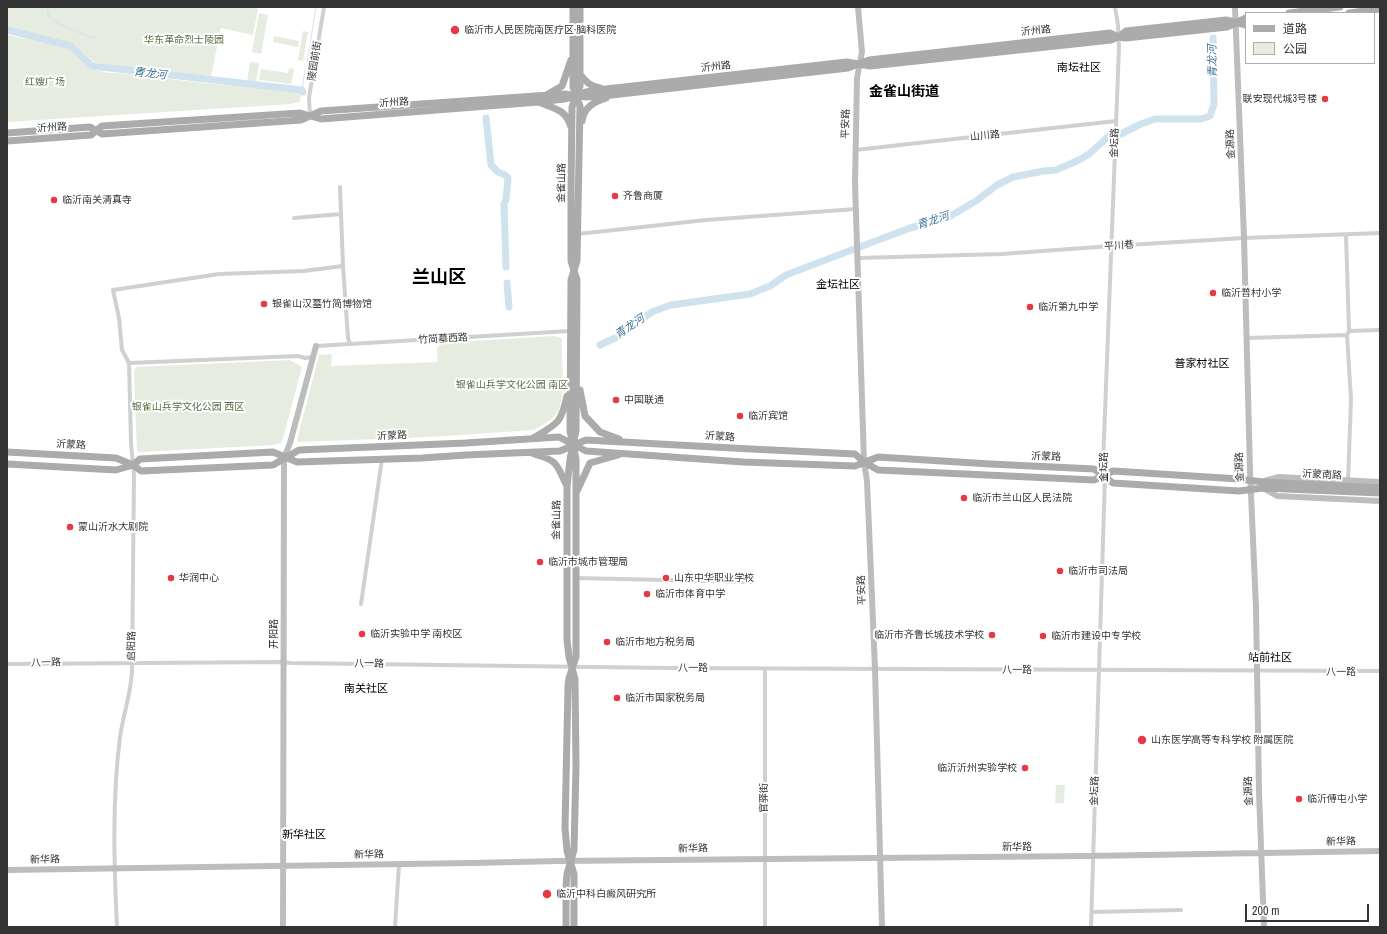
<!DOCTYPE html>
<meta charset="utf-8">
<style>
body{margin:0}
#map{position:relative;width:1387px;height:934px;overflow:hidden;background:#fff;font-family:"Archivo Narrow","Noto Sans SC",sans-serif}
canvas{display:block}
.frame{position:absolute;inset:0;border:8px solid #333;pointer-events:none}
.legend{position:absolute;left:1245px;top:12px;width:130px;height:52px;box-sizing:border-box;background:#fff;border:1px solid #adadad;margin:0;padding:5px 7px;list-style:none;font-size:12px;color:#333}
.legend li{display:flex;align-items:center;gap:8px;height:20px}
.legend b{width:20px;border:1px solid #adadad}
.scale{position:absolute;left:1245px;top:904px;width:124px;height:18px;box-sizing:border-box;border:2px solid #333;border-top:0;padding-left:5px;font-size:12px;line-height:14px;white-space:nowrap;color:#333;-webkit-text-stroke:3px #fff;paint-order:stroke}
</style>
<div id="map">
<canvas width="1387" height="934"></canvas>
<div class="frame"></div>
<ul class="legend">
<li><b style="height:5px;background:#ababab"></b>道路</li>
<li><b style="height:11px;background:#e6ecdf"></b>公园</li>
</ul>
<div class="scale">200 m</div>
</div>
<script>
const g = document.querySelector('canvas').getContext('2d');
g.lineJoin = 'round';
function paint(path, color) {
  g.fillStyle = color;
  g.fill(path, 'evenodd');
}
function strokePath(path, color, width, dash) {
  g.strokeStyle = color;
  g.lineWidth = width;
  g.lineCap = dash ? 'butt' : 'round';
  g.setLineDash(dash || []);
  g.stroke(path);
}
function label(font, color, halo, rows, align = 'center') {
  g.font = font + ' "Archivo Narrow","Noto Sans SC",sans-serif';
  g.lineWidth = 4;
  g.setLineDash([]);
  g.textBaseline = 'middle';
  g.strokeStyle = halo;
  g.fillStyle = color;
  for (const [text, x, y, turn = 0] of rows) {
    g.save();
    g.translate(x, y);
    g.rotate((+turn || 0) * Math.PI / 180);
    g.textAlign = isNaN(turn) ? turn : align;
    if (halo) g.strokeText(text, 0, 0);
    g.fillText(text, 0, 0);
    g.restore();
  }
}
paint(new Path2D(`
 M7,7H255L258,9L253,35L221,28L211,76L110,65L94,62L73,43L7,27Z
 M259,13L268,15L261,54L252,52Z
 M303,31L308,32L303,61L298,60Z
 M7,35L70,48L90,69L109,73H116L204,83L301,92L300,102L291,104L7,122Z
 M274,36L299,41L298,47L273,42Z
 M250,62L259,63L256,83L247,82Z
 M289,68L294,69L291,84L259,80L261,69L288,73Z
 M553,336L562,338C561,355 566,401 557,413C551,421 542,425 534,430L430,437L298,442V436L319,355L332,354L331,366L438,362L437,349L441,343Z
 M290,360L302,367L283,438L281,443L273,445L140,452L137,451L134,372L136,367Z
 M1056,785H1065L1064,803H1055Z`), '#e6ecdf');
strokePath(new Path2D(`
 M47,7L48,15L57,23L92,38L96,37
 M307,63L316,7
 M302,90L305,70`), '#cfe2ee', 1);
strokePath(new Path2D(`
 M7,30L71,46L92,66L302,90L303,92
 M486,118L491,165L498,172L505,175L508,178L506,200L504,204L506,267
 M507,283L509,307
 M600,345L617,337L634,324L654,311L671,305L750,294L770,286L786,275L849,251L910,228L947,218L976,201L997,185L1013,177L1044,171L1056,170L1079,160L1089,154L1110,135L1121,134L1141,124L1155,119H1201L1210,116L1214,104L1213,38`), '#cfe2ee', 7);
strokePath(new Path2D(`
 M310,115L309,98L324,7
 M855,150L1116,121
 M340,187L343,266L348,338L350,344
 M294,218L341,214
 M578,234L706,220L856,209
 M1346,235L1349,331L1347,335L1351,399L1348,481
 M858,258L1002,254L1111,246L1244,238L1380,233
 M1349,331L1380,330
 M1247,338L1347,335
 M316,346L570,331
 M129,363L298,356L305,358L312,357
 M576,578L751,582
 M361,604L382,459
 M7,664L283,662L291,663L668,668L1380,671
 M765,669V927
 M1092,912L1181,910
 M117,927C114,864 112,800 120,737C123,715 131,694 132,671L134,475L131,443L129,363L122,350L119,318L113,290L219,274L304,271L343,266
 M395,927L399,864
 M1091,927L1105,476L1103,464L1119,47L1118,25L1115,7`), '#d0d0d0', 4);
strokePath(new Path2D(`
 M858,7L862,52L857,78L855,183L864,462L867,481L875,669L882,927
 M1235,7L1244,238L1250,471L1256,608L1259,792L1264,927
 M1264,481L1279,477L1380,482
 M1263,488L1277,496L1380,501
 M7,870L472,863L558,861L1087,856L1380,851
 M283,927L284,458L290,443L316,346`), '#bdbdbd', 6);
strokePath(new Path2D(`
 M573,7V87L580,106L577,261L571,280L570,431L576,459V657L569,678L568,686L565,828L567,851L574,874V927
 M1289,13L1340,7
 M1349,13L1380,9
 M580,74C586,82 590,86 600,88
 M548,94L562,86L571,60
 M541,103C556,109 566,110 571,127
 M582,121C584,107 594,102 606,98
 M7,133L90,127L102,134L301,120L321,111L564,94L586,97L612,95L848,68L869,60L1110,33L1118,37L1126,38L1227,27L1246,18
 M7,141L91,135L102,126L300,113L321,119L539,102L564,99L576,96L586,92L606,89L847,62L870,66L1111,40L1118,37L1126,31L1226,20L1246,25
 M580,390L585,416L600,432L619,439
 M533,438C557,424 561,424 567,396
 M7,452L116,458L133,465L141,471L273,465L299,450L466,443L559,437L586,451L743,462L855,466L878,457L990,464L1094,469L1113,483L1239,491L1263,488L1380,493
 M534,454C559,461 556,464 567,486
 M7,464L116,470L133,465L140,459L273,452L297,462L422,458L466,455L560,451L586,440L751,449L855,454L864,462L878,470L1094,480L1113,471L1239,479L1263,482L1380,488
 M577,491L590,463L618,455
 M566,927V886L567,874L574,850L576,766L575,679L569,657L567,640V487L570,459L576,431L577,280L571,261V189L572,107L580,86V7`), '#ababab', 7);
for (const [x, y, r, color] of [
 [455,30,5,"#e63946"],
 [1325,99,4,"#e63946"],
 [615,196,4,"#e63946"],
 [54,200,4,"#e63946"],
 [1213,293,4,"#e63946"],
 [264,304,4,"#e63946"],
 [1030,307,4,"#e63946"],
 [616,400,4,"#e63946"],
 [740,416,4,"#e63946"],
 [964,498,4,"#e63946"],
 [70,527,4,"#e63946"],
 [540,562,4,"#e63946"],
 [1060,571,4,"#e63946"],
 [171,578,4,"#e63946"],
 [666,578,4,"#e63946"],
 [647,594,4,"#e63946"],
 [362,634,4,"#e63946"],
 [992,635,4,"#e63946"],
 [1043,636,4,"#e63946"],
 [607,642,4,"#e63946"],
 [617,698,4,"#e63946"],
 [1142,740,5,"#e63946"],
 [1025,768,4,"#e63946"],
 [1299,799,4,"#e63946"],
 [547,894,5,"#e63946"]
]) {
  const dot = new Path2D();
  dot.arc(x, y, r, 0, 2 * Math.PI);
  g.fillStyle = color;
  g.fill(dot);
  strokePath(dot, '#fff', 1.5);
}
label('10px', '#333', '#fff', [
 ["临沂市人民医院南医疗区·脑科医院",464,30],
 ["联安现代城3号楼",1317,99,"right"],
 ["齐鲁商厦",623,196],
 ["临沂南关清真寺",62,200],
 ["临沂普村小学",1221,293],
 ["银雀山汉墓竹简博物馆",272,304],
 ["临沂第九中学",1038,307],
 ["中国联通",624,400],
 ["临沂宾馆",748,416],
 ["临沂市兰山区人民法院",972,498],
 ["蒙山沂水大剧院",78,527],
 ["临沂市城市管理局",548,562],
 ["临沂市司法局",1068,571],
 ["华润中心",179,578],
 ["山东中华职业学校",674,578],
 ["临沂市体育中学",655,594],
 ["临沂实验中学 南校区",370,634],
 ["临沂市齐鲁长城技术学校",984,635,"right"],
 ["临沂市建设中专学校",1051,636],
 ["临沂市地方税务局",615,642],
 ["临沂市国家税务局",625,698],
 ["山东医学高等专科学校 附属医院",1151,740],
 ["临沂沂州实验学校",1017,768,"right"],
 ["临沂傅屯小学",1307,799],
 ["临沂中科白癜风研究所",556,894]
], 'left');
label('10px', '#333', '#fff', [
 ["沂州路",1036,31,-6],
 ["陵园前街",315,61,-81],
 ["沂州路",716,67,-6],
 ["沂州路",394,103,-4],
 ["平安路",846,124,-88],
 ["沂州路",52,128,-4],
 ["山川路",985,136,-6],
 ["金坛路",1115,143,-88],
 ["金源路",1231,144,-92],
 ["金雀山路",562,183,-89],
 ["平川巷",1119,246,-4],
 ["竹简墓西路",443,339,-3],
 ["沂蒙路",392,436,-3],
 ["沂蒙路",720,437,4],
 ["沂蒙路",71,445,3],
 ["沂蒙路",1046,457,2],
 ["金坛路",1104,467,-90],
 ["金源路",1240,467,-92],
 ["沂蒙南路",1322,475,3],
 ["金雀山路",557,520,-89],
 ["平安路",862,590,-92],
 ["开阳路",274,634,-90],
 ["启阳路",132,646,-89],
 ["八一路",46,663,-1],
 ["八一路",369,664,1],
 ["八一路",693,668],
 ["八一路",1017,670],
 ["八一路",1341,672],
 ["金坛路",1095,791,-88],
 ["金源路",1249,791,-92],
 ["官驿街",764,798,-90],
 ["新华路",1341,842,-1],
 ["新华路",1017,847],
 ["新华路",693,849,-1],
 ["新华路",369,855,-1],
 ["新华路",45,860,-1]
]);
label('10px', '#56703f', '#fff', [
 ["华东革命烈士陵园",184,40],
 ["红嫂广场",45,82],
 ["银雀山兵学文化公园 南区",512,385],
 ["银雀山兵学文化公园 西区",188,407]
]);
label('italic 11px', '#3f7597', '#fff', [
 ["青龙河",1213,61,-91],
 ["青龙河",150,74,7],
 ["青龙河",933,221,-18],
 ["青龙河",630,327,-34]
]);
label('11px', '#000', '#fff', [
 ["南坛社区",1079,68],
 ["金坛社区",838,285],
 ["普家村社区",1202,364],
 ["站前社区",1270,658],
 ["南关社区",366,689],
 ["新华社区",304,835]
]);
label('bold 14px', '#000', '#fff', [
 ["金雀山街道",904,92]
]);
label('bold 18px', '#000', '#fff', [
 ["兰山区",439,278]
]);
</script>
